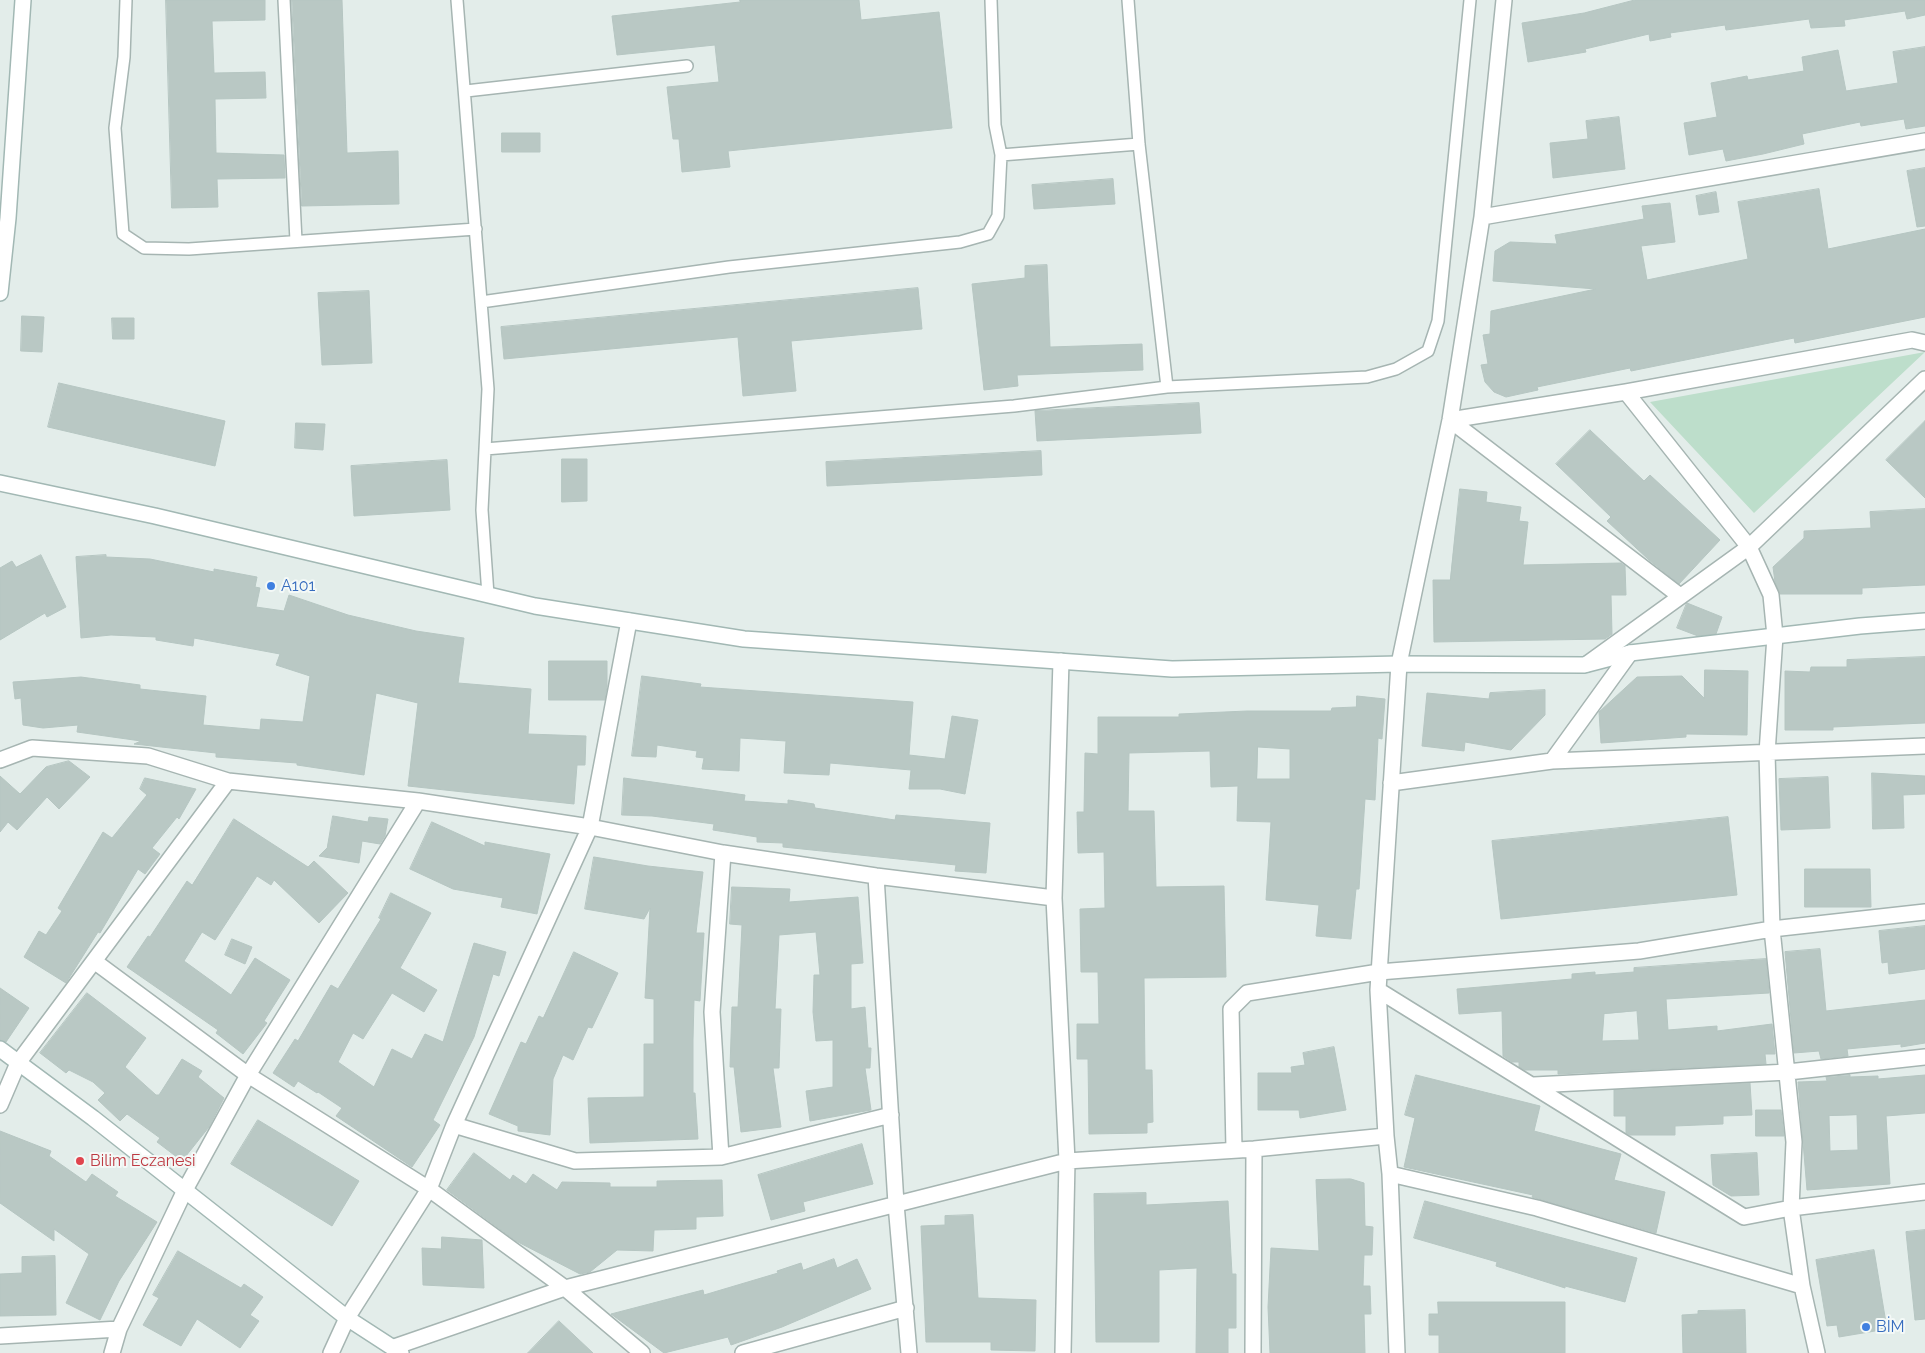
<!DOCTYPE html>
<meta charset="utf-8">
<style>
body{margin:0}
canvas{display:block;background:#e3edea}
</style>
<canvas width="1925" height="1353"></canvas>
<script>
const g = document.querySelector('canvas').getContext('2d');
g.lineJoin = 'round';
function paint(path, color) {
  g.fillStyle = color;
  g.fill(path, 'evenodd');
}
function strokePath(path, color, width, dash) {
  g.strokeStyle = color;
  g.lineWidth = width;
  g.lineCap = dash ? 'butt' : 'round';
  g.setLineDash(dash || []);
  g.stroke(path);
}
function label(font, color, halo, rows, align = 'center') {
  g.font = font + ' Raleway,sans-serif';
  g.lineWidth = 4;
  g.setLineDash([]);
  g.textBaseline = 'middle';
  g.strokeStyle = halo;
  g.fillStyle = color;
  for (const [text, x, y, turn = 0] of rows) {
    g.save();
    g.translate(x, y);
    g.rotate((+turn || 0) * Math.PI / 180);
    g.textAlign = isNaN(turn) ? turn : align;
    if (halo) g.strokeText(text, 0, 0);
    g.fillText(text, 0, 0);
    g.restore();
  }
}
paint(new Path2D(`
 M1925,352L1754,513L1650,402Z`), '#bddecb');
const building = new Path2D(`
 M166,0H265V20L212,21L214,73L265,72L266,98L215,99L216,153L284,155L285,178L217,179L218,207L172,208Z
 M292,0H342L347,153L398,151L399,204L302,206Z
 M740,0H859L861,20L939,12L952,128L728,151L730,167L682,172L679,139H673L667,87L719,82L715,45L617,55L612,16L740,2Z
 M1635,0H1925V15L1907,19L1905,11L1844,20L1845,26L1811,28L1809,19L1726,30L1725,25L1670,33L1671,37L1650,41L1649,34L1585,49L1586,52L1528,62L1522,23L1584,13Z
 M1925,47V126L1906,129L1904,119L1861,126L1860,122L1802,134L1804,144L1763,154L1726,161L1723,149L1689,155L1684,123L1717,117L1711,83L1747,76L1748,80L1804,71L1802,57L1838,50L1846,91L1898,83L1893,52Z
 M1619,117L1625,169L1553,178L1550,143L1588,139L1586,121Z
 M502,133H540V152H502Z
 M1925,168V226L1917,227L1907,171Z
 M1113,179L1115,204L1034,209L1032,185Z
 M1819,189L1828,249L1925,229V317L1795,343L1794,338L1631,371L1630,368L1537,387L1538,390L1506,397L1494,392L1485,382L1481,365L1488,364L1483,335L1490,334L1491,311L1596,289L1493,281L1495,251L1510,242L1557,244L1555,235L1644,219L1642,206L1670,203L1675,242L1641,246L1647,280L1748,259L1738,202Z
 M1716,192L1719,212L1699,215L1696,196Z
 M1047,265L1050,347L1142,344L1143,370L1017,375L1018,386L984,390L972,284L1025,278V266Z
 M918,288L922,329L791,341L796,391L743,396L738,337L504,359L501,327Z
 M369,291L372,363L322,365L318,293Z
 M22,316L44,317L42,352L21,351Z
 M112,318H134V339H113Z
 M59,383L225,421L215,466L48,427Z
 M1199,403L1201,433L1037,441L1035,411Z
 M1925,421V498L1886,460Z
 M296,423L325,424L323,450L295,448Z
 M1590,430L1644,481L1650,475L1720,540L1679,584L1649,560L1607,521L1611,517L1556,464Z
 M1041,451L1042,475L827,486L826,462Z
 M562,459H587V501L562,502Z
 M447,460L450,510L354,516L351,466Z
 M1460,489L1487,492L1486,502L1521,507L1519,521L1528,522L1523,565L1621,563L1625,566L1626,595H1611L1612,634L1605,639L1434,642L1433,580H1450Z
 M1925,509V585L1862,588V594H1780L1775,582L1773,567L1804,538V531L1871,528L1870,512Z
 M41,555L66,607L47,617L45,613L0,640V568L12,561L16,567Z
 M106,555V557L150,559L214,572V569L257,577L255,587L260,588L256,607L284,611L289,595L348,615L416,631L464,638L458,683L531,689L528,734L586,736L585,765H577L574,804L408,786L418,703L376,693L364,775L297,765V763L216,757V753L134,744L141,741L77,732L78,725L43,728L23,725L21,698L15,699L13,682L81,677L140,685V689L206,696L203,725L260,730L261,719L303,722L310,676L276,665L280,654L194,638L193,646L156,640V637L111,635L81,638L76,557Z
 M1687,603L1722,617L1716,634L1698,636L1677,628Z
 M1925,657V723L1833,727V730H1785V671L1810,672L1811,667H1847V660Z
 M549,661H607V686L605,700H549Z
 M1705,670L1748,671L1747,735L1686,734V737L1601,743L1599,712L1637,677L1682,676L1704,698Z
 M642,676L701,684L700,687L913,702L909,755L945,759L952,716L978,720L965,794L940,789H909L911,770L830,763L829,775L784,773L786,741L740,738L739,771L702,769L704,758L696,757L697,751L657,745L656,757L632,756Z
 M1545,690V715L1511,750L1465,742L1464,751L1422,746L1427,693L1489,699L1490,693Z
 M1357,696L1385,699L1382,739L1378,738L1375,800L1365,799L1359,889H1356L1351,939L1316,936L1319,905L1266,900L1271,822L1237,821L1238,786L1211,787L1210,751L1129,753L1128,811H1154L1156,887L1224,886L1226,977L1144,978L1145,1070H1152L1153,1122L1147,1123V1133L1089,1134L1088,1059H1077V1024H1099L1098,972H1081L1080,909L1105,908L1104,852L1078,853L1077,812H1084L1085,753L1098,754V717H1179V714L1247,711H1331L1332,708L1356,707ZM1258,747L1290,749V779H1257Z
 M69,761L90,777L59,809L47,797L17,830L8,822L0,832V776L20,794L46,767Z
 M1872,773L1925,776V794L1903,795L1904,828L1873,829Z
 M1828,777L1830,828L1781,830L1779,779Z
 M145,778L196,789L179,819L177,817L152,848L160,854L145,874L138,869L100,933L98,932L66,983L24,957L39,931L46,935L62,911L58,908L103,832L112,838L147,795L140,789Z
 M624,778L745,795L744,801L788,804V800L814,804L815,808L895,820L896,815L990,823L986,873L955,871L956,865L783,847V843L757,842V837L713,830L714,824L652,816L622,815Z
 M333,816L368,822L369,817L388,819L385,836L380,844L362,841L359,863L319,856L327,848Z
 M1728,817L1737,895L1501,919L1492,841Z
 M234,819L308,867L314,861L348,893L319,923L274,880L271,885L257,876L215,940L202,932L184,961L231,995L255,958L290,980L264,1021L267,1023L243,1054L216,1033L218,1030L127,967L148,936L150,937L187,881L192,885Z
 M432,822L485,846V842L550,854L537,914L501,907L503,898L453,889L410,869Z
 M594,857L648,866L703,872L696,933H704L700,1001L694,1000L693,1040V1093H695L698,1139L590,1143L588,1098L644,1097V1044H654V999L645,998L650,908L644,919L585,909Z
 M1805,869H1870L1871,907H1805Z
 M732,887L790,889L789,902L858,897L863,963L851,964V1009L865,1007L868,1048H871L870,1068H865L871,1110L810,1121L806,1091L833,1087V1040L816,1041L813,1012L814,975H820L816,932L779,935L775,1009H781L779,1068H773L781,1127L741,1132L734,1067H730L732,1007H738L742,925L730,924Z
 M391,893L431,913L400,968L437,990L424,1012L392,993L363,1039L353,1033L338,1062L374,1087L392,1049L412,1059L425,1034L443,1042L474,943L506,952L499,976L493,974L474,1037L433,1120L440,1125L412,1167L336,1116L342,1108L318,1092L317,1093L298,1081L294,1087L273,1073L295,1039L298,1041L331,985L338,989L381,919L379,918Z
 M1925,926V969L1889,974L1888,962L1882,963L1879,931Z
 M232,939L252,947L245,964L225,955Z
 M1820,949L1826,1011L1925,1000V1043L1901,1047V1044L1847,1049L1848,1056L1821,1059L1819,1051L1794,1053L1785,952Z
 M574,952L618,973L592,1028L588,1027L573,1060L563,1055L553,1079L550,1135L518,1131V1126L489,1114L521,1042L526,1044L539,1016L543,1018Z
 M1766,959L1769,993L1666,999L1668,1030L1717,1026V1031L1772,1024L1775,1054H1765L1766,1064L1558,1074V1070H1525L1519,1067V1062H1512L1503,1056L1502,1011L1459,1014L1457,989L1572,979V974L1595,972V975L1634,972V968ZM1637,1011L1639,1040L1602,1041L1604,1014Z
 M0,988L29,1008L6,1042L0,1040Z
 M87,993L146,1038L125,1067L156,1095H159L182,1059L202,1071L198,1077L224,1098L209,1127L182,1161L157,1142L160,1138L127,1114L120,1121L98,1100L105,1093L93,1082L69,1070L66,1073L40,1053Z
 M1334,1047L1346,1110L1300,1118L1299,1110H1258V1073H1292L1291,1067L1305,1065L1303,1053Z
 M1416,1075L1540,1106L1534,1131L1621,1154L1614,1180L1665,1192L1656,1233L1532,1197L1533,1195L1404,1167L1415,1118L1405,1115Z
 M1850,1075V1077L1878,1076V1079L1925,1075V1113L1886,1116L1890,1184L1807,1190L1798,1082L1827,1081L1826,1077ZM1857,1115L1858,1150L1830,1151L1829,1116Z
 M1750,1083L1752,1115L1723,1116V1124L1675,1126V1135H1630L1626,1133V1116H1614V1090Z
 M1756,1110H1781L1784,1136H1756Z
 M258,1120L359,1181L332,1226L231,1164Z
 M0,1131L51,1151L49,1156L86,1182L92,1174L118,1192L115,1196L157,1222L119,1281L100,1320L66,1303L89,1254L54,1229V1241L0,1203Z
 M862,1144L873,1184L803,1202L805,1211L771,1220L758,1175Z
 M474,1153L510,1180L513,1175L526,1184L533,1174L557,1190L562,1182L610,1183V1187H657V1181L722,1180L723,1216L696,1217V1229L654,1230L653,1251L617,1250L590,1272L580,1274L516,1241L447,1190Z
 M1757,1153L1759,1195L1731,1196L1713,1185L1711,1155Z
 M1351,1179L1364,1183L1365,1226L1373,1227L1372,1255H1364L1363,1286H1370L1371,1314H1364L1365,1353H1270L1268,1307L1271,1248L1319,1251L1316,1180Z
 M1146,1193V1205L1228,1201L1232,1274H1236V1328H1228V1353H1196L1197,1268L1159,1270V1342H1096L1094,1194Z
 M1425,1201L1637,1258L1625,1302L1565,1286V1288L1496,1266L1497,1262L1414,1238Z
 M973,1215L978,1298L1036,1300L1035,1351L991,1350V1342H926L921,1226L945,1225V1216Z
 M1925,1230V1319L1915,1320L1906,1232Z
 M442,1237L482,1240L484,1288L423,1285L422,1248L441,1249Z
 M1874,1250L1887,1329L1839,1337L1837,1325L1827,1326L1816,1260Z
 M178,1251L241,1288L244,1284L263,1297L250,1315L259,1321L240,1348L197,1319L181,1346L143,1325L159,1298L153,1295Z
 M55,1256L56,1315L0,1316V1274L22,1273V1257Z
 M834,1259L837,1268L857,1259L871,1289L782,1327L731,1345L728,1337L664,1353L611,1314L703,1290L704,1295L778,1273L777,1271L801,1263L803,1270Z
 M1438,1302H1565V1353H1439V1335H1429V1314H1438Z
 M1745,1310L1746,1353H1683L1682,1315L1698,1314V1311Z
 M559,1321L593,1353H528Z`);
paint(building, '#b9c8c4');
strokePath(building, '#b6c6c2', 1);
const service = new Path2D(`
 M126,0L124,57L115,128L123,234L144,248L189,249L476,229
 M284,0L296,241
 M457,0L488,389L482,510L488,595
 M991,0L995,125L1001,155L1139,144
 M466,91L687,66
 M481,302L729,267L960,242L988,234L998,216L1001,155
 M1167,387L1367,377L1396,369L1428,351L1438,321L1470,0
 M485,449L1014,406L1167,387L1139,144L1128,0`);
const minor = new Path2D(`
 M1482,217L1925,141
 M1626,392L1749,547L1771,595L1775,636L1767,753L1772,929L1794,1142L1791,1208L1802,1286L1817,1353
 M1680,596L1450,420L1626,392L1912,340L1925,343
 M629,621L590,827L454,1125L575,1161L721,1157
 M1587,664L1749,547L1925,379
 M0,760L32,748L148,756L228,781L18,1063L0,1105
 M1552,761L1925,746
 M228,781L418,801L590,827L723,853L876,876L1054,898L1067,1161L1063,1353
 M1391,783L1552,761L1630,653
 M723,853L712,1012L721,1157L891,1115
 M876,876L896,1204L909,1353
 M1054,898L1061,661
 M94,961L248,1075L429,1189L565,1288L642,1353
 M1378,990L1744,1217L1791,1208L1925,1192
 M1534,1085L1788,1072L1925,1057
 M1386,1136L1378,990L1399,664L1450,420L1482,217L1504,0
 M1234,1149L1231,1009L1247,993L1379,972L1639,951L1772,929L1925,912
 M1390,1174L1537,1208L1802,1286
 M0,1336L119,1329
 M394,1347L565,1288L1067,1161L1254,1149L1386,1136L1390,1174L1397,1353
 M112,1353L119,1329L185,1190L248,1075L418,801
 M331,1353L347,1318L429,1189L454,1125
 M743,1353L906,1308
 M1253,1353L1254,1149`);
const secondary = new Path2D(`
 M0,293L8,218L23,0
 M0,483L155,516L535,606L744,639L1172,669L1399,664L1584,665L1630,653L1860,626L1925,621
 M0,1049L93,1118L347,1318L401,1353`);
strokePath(service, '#a6b5b2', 14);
strokePath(minor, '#a6b5b2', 18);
strokePath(secondary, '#a2b8b4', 18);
strokePath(service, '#fff', 11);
strokePath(minor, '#fff', 15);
strokePath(secondary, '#fff', 15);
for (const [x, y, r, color] of [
 [271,586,5,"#3f7fe0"],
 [80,1161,5,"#e0444e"],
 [1866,1327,5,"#3f7fe0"]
]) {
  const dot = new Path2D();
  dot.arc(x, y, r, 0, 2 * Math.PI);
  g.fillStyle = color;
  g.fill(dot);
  strokePath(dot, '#f4f9f7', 2);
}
label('16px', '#366cbe', '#f4f9f7', [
 ["A101",281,586],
 ["BİM",1876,1327]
], 'left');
label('16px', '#be3a42', '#f4f9f7', [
 ["Bilim Eczanesi",90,1161]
], 'left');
</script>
